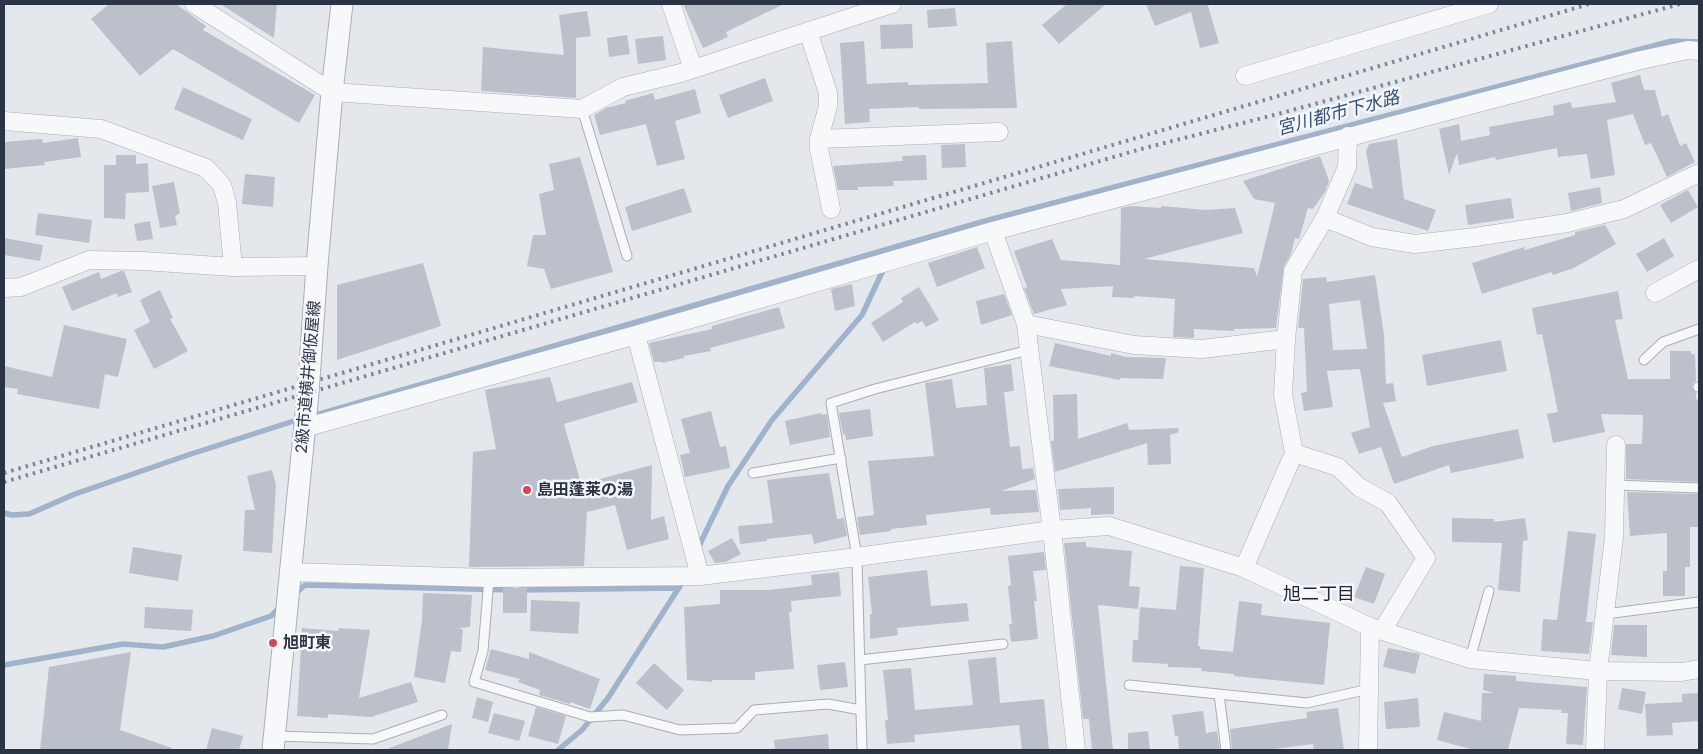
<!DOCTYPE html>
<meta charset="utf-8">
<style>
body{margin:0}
#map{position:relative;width:1703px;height:754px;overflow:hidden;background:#e4e7ec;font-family:Lato,sans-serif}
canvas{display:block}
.frame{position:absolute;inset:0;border:5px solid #2b3445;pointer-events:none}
</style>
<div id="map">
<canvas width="1703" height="754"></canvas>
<div class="frame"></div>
</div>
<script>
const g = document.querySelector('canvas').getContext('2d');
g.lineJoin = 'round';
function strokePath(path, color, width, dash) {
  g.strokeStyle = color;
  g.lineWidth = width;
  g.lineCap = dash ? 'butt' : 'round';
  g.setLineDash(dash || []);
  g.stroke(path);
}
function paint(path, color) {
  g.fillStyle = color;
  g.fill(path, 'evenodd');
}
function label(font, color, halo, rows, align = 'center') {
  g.font = font + ' Lato,"Noto Sans JP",sans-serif';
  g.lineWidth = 5;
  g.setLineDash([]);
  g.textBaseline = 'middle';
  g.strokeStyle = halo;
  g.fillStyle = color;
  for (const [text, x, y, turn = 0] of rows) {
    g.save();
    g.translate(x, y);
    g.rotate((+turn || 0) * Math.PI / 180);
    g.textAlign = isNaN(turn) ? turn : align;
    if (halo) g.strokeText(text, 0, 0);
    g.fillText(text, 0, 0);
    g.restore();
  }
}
strokePath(new Path2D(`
 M309,417L985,221L1672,41L1699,42
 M4,513L12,515L29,514L75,494L188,455L300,419
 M698,548L728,486L772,420L862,315L885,266
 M520,590L679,588
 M294,595L305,585L511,590
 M4,665L123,644L163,647L213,636L271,616L281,606
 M558,750L582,730L608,698L680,586`), '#9fb4cc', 5.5);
paint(new Path2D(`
 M109,4H176L206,26L203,30L315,95L299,123L173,49L140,76L91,19Z
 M220,4H277L274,38Z
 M683,4H784L726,32L728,37L703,48Z
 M1067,4H1106L1059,44L1042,25Z
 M1146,4H1209L1208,6L1219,43L1200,48L1191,12L1155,26Z
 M955,8L957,26L928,28L927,10Z
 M587,11L591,36L576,38V98L481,91L483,47L564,55L559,15Z
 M912,24L913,48L881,49L880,25Z
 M627,35L630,54L609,57L607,38Z
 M663,36L666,60L638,64L635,39Z
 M864,41L867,84L908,82V85L988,83L986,43L1012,41L1017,108L919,109L918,107L869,109L870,122L845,124L840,43Z
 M1640,75L1644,90H1655L1662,117L1668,114L1680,146L1686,143L1695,162L1667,177L1651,143L1645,145L1633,114L1607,120L1615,175L1591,179L1587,154L1558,157L1557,148L1496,160L1495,157L1459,165L1457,153L1449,175L1439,129L1459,124L1461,141L1490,135L1489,127L1554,115L1553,106L1571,102L1572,108L1616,102L1611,83Z
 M765,78L773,101L728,118L719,95Z
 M183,87L252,119L243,140L174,109Z
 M695,89L701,113L675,121L685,159L657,166L646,124L600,135L594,115L606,108L626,103L625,101L653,93L655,100Z
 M78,138L81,157L44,162L45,165L4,169V142L42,139L43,143Z
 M1397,139L1404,199L1436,210L1428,231L1347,204L1355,183L1373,189L1366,152L1369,144Z
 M965,144L966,167L942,168L941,145Z
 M116,155H136V164L148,163L149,192L126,193L125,219L104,218V165H116Z
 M926,155L927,180L893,181L894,186L858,187V190H838L833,166L903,161L902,156Z
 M1320,156L1329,181L1325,192L1313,209L1308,208L1299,239L1295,238L1291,254L1284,266L1276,328L1234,329V331L1194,329V338L1173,337L1175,299L1134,296V298L1112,297L1113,286L1061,289L1067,305L1034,314L1024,288L1027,287L1014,251L1052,239L1061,260L1120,265L1121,208L1131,206L1161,208V206L1206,210L1235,208L1243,233L1144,259L1254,268L1257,277L1275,203L1254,199L1243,181Z
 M580,157L613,272L551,289L544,269L527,266L533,235H546L539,194L554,190L549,164Z
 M245,174L275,177L273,207L242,204Z
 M174,182L180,213L175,216L177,225L160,228L152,186Z
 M1600,187L1602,203L1571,211L1568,193Z
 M684,188L692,212L632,231L625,207Z
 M1688,190L1698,207L1671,223L1660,205Z
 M1511,198L1514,218L1468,225L1465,205Z
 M38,213L92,220L89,243L35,235Z
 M150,221L153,239L137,241L134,224Z
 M1605,225L1616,244L1574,268L1553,275L1552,272L1482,294L1472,263L1524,247L1525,250L1575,235V232Z
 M4,238L43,245L40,261L4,255Z
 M1664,238L1674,256L1647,272L1636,254Z
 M977,247L985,268L937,287L928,263Z
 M423,263L441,326L337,360V285Z
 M121,271H124L132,292L118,297L117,293L72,311L62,287L99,272L101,279Z
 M1375,275L1384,335L1386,384L1393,383L1396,401L1383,403L1402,457L1433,446L1518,429L1524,458L1451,473L1449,465L1394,484L1381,447L1359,454L1351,433L1370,427L1360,369L1327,371L1333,407L1304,411L1301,393L1307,392L1304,328H1298L1303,279L1326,277L1327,282ZM1360,300L1367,349L1333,350L1329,304Z
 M852,284L855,306L835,311L831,289Z
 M919,287L939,320L926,327L922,321L916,324L915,322L883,342L871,323L903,302L901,298Z
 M160,290L173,318L170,319L188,351L154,369L134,330L150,322L140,300Z
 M1618,291L1623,319L1615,320L1628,379H1670V351H1691V354H1695L1696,381L1693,383L1692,387L1696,393V400L1699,399V482L1626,479V444H1642L1643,415L1601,414L1605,432L1553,443L1547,414L1558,412L1542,334L1537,335L1532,308Z
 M1004,294L1012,315L981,325L976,301Z
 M779,307L785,328L710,348L711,351L684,356V358L662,363V362H654L649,343L712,329V326Z
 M64,325L127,339L118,377L105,374L99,409L17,394L18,389L4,387V366L52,377Z
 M1501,340L1507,371L1427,386L1422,355Z
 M1055,343L1111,356V353L1125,357L1166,358L1163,379L1120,378V380L1049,366Z
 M1011,364L1014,391L1004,392L1010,447L1020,446L1022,469L1033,468L1035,479L1001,491L1036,490L1039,512L991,515L990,508L926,515L927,525L891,529V531L860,535L857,517L874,515L868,461L934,456L925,383L952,379L956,408L987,405L984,368Z
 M550,377L557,402L632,382L638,402L564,424L581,484L652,465L651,520L664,516L669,539L627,550L615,505L587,512L584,566L469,567L473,452L496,449L485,390Z
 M1077,394L1078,439L1127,423L1129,430L1178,428L1179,432L1170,435L1171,464L1148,465L1147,443L1055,472L1051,441H1054L1053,395Z
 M870,409L873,436L846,440L845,434L843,435L839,413Z
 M711,411L720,447L726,446L730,468L685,477L680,455L690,453L681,419Z
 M821,413L822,415L827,414L830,437L790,445L785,421Z
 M272,470L276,485L272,553L243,551L245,510H255L247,476Z
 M829,473L837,519L844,518L847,536L814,544L812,534L767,539V541L740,544L738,526L773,523L767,480Z
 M1114,487V514L1091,515V508L1060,510L1058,489Z
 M1627,492L1699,494V527H1690V567H1685V596H1663V571H1667V533L1630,536Z
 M1452,518L1494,519V522L1525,518L1528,540L1523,541L1520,592L1498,590L1502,543L1452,542Z
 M1568,531L1596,534L1586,622H1593L1589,654L1541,651L1543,619L1557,620Z
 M732,538L741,554L726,562L715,563L708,551Z
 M1086,542V547L1132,551L1129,586L1140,587L1138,609L1098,605L1113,750H1092L1089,719H1083L1064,543Z
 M133,547L182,555L178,581L129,573Z
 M1044,552L1046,570L1033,571L1037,601H1034L1038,639L1011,642L1009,624H1012L1008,586L1011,585L1008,556Z
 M1180,566L1204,568L1198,646H1200V649L1233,652L1239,601L1262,604L1261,615L1330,623L1324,685L1234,676V674L1201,671L1202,668L1168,667V664L1132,662L1133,640H1138L1140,607L1176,610Z
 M1366,567L1385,574L1374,604L1354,597Z
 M927,570L931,606L967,603L969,621L897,628L898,635L870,639V614H872L868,577Z
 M839,572L841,596L791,601L792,612H789L794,669L755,672V680H712V682L687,680L684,607L720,604V590H769L812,585L811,575Z
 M503,588H527V613H503Z
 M423,593L472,595L470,627L459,628L463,630L461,652L451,651L445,683L414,677L422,620Z
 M531,600L580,602L578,634L530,631Z
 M145,607L193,610L191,631L144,628Z
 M1614,625H1647V657L1611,655Z
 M302,628L338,631L339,628L370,630L359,698L411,682L418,702L371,717L328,714V718L297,716Z
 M1388,648L1420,654L1415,674L1383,667Z
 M491,649L529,659V652L600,679L590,709L570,702V704L539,695L540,690L518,682L520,679L485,670Z
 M131,652L120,730L172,748L171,750H40L49,667Z
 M996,657L1000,703L1044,699L1049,750H1022L1019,725L914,735L915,742L887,744L885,720H888L883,670L911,668L915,710L973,705L968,660Z
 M845,662L848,687L820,690L817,665Z
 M654,663L684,690L667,710L636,683Z
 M1484,674L1516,676V681L1587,687L1583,745L1566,744L1568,713H1561L1562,710L1519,708L1508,750H1474L1437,740L1444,712L1481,721L1482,693H1493L1483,690Z
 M1622,688L1646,692L1642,714L1618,709Z
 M1699,693V721L1672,723L1673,735L1647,736L1645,704L1682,702V694Z
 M477,697L493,702L488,722L472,718Z
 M1418,698L1420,727L1386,729L1384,702Z
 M536,707L566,716L558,744L528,736Z
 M1338,708L1344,750H1314L1313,744L1266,750H1232L1230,729L1307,718L1306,712Z
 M1203,711L1206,733L1217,731L1220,750H1179L1178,736H1175L1172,715Z
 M494,713L525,721L519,741L488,733Z
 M452,724L448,750H387V749Z
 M212,728L243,736L239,750H206Z
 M1148,731L1150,750H1128V733Z
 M828,734L829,750H775L774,740Z`), '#bbc0ca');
const service = new Path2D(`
 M582,109L627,256
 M1644,360L1663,342L1699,329
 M1698,387H1699
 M753,473L841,458
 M1614,485L1699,488
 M489,578L483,651L474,682L590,717L623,715L680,730L737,728L754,710L828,704L861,710
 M1605,614L1699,602
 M1470,659L1489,591
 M860,660L1003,644
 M1129,685L1307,703L1369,689
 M1219,694L1226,750
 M275,736L373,739L442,715
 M862,750L857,557L831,403L875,389L1029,350`);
const minor = new Path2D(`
 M194,4L332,92L582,109L623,87L681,73L892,4
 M671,4L693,69
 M808,31L828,93V106L819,139V149L831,209
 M1245,76L1489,4
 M4,121L101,129L206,168L222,185L227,203L233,267
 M819,139L999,132
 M1325,218L1372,237L1415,244L1475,237L1567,223L1624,209L1699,173
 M993,231L1026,324L1052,530L1076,750
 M4,288L21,287L89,260L143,261L233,267L317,266
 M1655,293L1699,269
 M1026,324L1134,345L1202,349L1286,339
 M636,335L700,576
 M304,428L636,335L993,231L1641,60L1688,50L1699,51
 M1294,453L1338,467L1359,487L1388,503L1426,558L1382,631
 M1244,568L1294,453L1283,395L1286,339L1293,271L1325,218L1347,167L1348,136
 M290,572L489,578L700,576L857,557L1052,530L1109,526L1244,568L1370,627L1470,659L1598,671L1682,672L1699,669
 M1368,750L1370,627
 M1595,750L1598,671L1614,537L1616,445`);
const tertiary = new Path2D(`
 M273,750L308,393L317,266L332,92L342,4`);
strokePath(service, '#a9aeb7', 11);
strokePath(minor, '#a9aeb7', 19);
strokePath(tertiary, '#a9aeb7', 23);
strokePath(service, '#f7f8fa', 9);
strokePath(minor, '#f7f8fa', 18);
strokePath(tertiary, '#f7f8fa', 21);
strokePath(new Path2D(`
 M4,473L1589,4
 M4,482L1141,149L1278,114L1680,4`), '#7d8696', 4, [2.5, 5]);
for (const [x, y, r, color] of [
 [527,490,5,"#d1495b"],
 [273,643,5,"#d1495b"]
]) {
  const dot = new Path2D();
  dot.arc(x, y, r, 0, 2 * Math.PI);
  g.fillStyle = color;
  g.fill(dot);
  strokePath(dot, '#f4f6f9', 2);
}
label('16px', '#2b3445', '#f4f6f9', [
 ["2級市道横井御仮屋線",308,377,-85]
]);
label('bold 16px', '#2b3445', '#f4f6f9', [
 ["島田蓬莱の湯",537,490],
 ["旭町東",283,643]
], 'left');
label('italic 18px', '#34527a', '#f4f6f9', [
 ["宮川都市下水路",1338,113,-15]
]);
label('18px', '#1d2536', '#f4f6f9', [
 ["旭二丁目",1319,594]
]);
</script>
